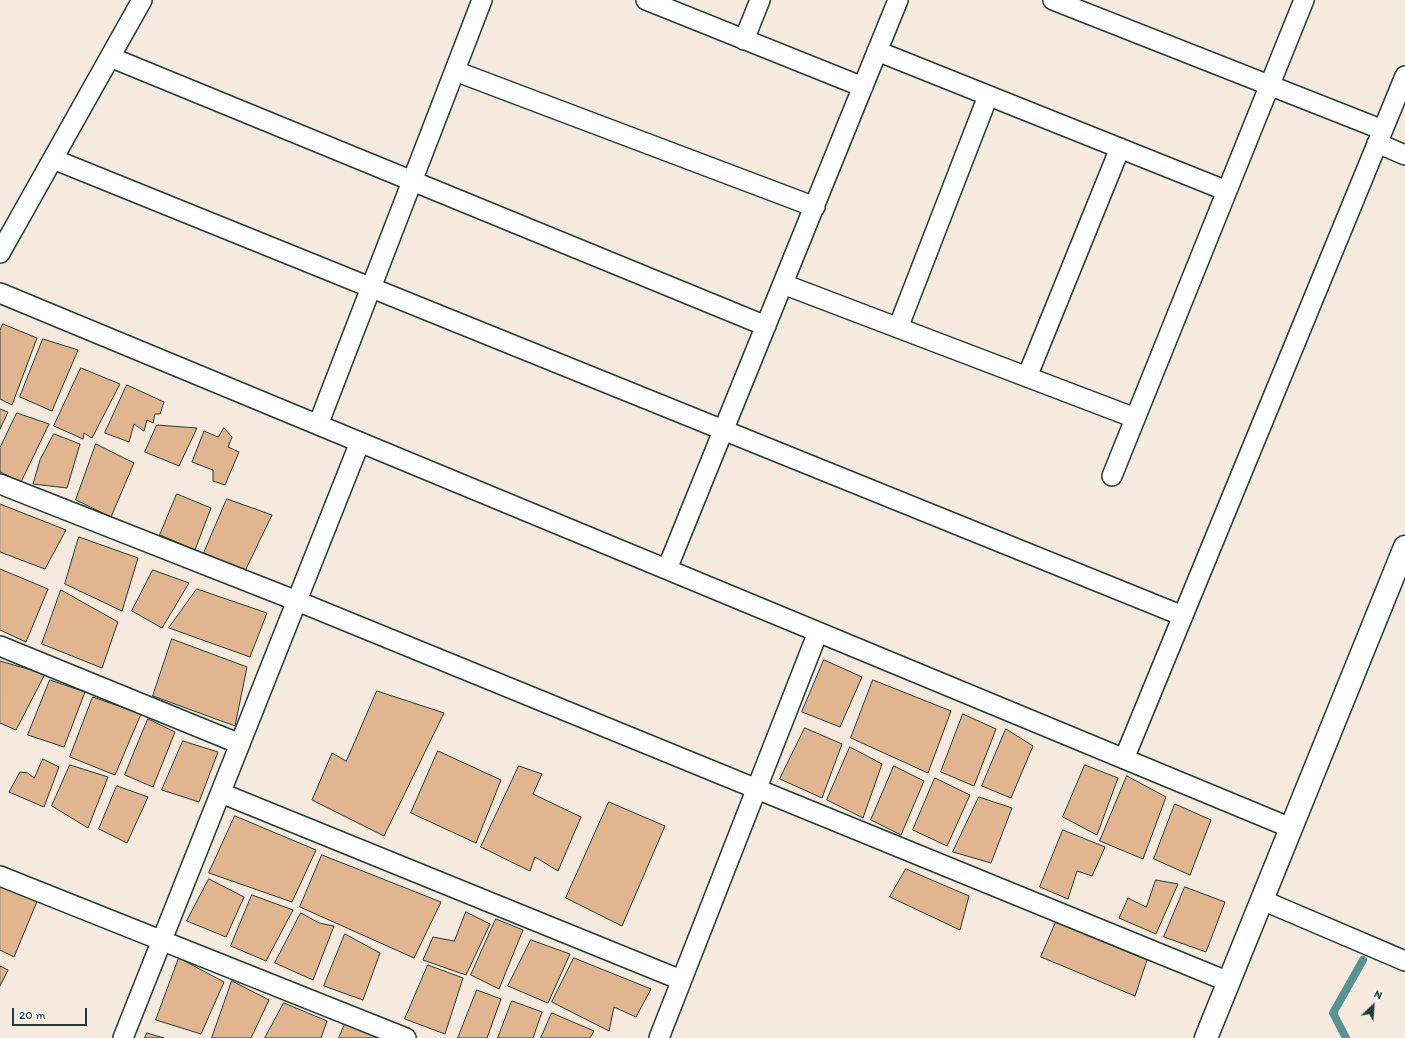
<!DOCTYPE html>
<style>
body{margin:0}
#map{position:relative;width:1405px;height:1038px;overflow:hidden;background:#f6e9de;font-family:Itim,sans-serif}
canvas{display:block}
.north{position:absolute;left:1353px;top:986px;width:40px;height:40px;-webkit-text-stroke:3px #fff;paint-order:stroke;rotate:25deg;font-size:11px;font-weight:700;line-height:16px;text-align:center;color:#1f3d34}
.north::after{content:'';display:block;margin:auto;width:14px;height:18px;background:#1f3d34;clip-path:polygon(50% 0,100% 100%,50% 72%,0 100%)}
.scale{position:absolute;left:12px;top:1008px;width:75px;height:18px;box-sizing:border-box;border:2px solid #1f3d34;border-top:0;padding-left:5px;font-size:12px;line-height:14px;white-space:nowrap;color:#1f3d34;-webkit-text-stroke:3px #fff;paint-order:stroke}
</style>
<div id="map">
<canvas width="1405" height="1038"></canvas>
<div class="north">N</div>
<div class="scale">20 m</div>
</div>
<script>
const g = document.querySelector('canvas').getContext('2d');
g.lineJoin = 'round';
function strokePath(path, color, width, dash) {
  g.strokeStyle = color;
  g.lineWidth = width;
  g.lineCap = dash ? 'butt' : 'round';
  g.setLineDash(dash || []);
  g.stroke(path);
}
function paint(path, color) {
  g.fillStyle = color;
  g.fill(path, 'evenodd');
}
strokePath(new Path2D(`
 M1346,1038L1333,1013L1363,960`), '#579395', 8);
const building = new Path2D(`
 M3,324L37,338L12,405L0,399V331Z
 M43,339L78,350L52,411L20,397Z
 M81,368L120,384L92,438L84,433L83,439L54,426Z
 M127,385L164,402L160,414H155L153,423L147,420L144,431L134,424L129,442L105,433Z
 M0,409L8,412L0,429Z
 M17,413L49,424L21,482L0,472V448Z
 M157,425L197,428L179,466L145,452Z
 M224,428L232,437L228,447L239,452L225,485L213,481V470L192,462L204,431L218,437Z
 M54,434L80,444L67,488L33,484L40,460Z
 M96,444L134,463L111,517L76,500Z
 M177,494L211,508L195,550L160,535Z
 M227,499L272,515L245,571L204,553Z
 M0,504L66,530L45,569L0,552Z
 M79,537L138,558L122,611L65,584Z
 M0,569L48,589L26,642L0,630Z
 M153,570L189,583L162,628L132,611Z
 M197,589L267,613L250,657L169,628Z
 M61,590L118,622L102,668L42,644Z
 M172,639L247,667L235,726L153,696Z
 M824,660L862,677L840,727L802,712Z
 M0,661L45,674L16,730L0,723Z
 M50,680L85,692L64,747L28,735Z
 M873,680L951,711L928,773L851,738Z
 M377,691L444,713L384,836L312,800L332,753L346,761Z
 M93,697L141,714L115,775L70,757Z
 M963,714L996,729L974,786L941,772Z
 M148,719L175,732L153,787L125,775Z
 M805,728L842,744L822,798L780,779Z
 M1006,729L1033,746L1011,798L982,786Z
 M183,741L218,752L199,802L162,790Z
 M850,747L882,764L863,818L827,800Z
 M438,751L501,780L476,843L411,813Z
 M43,759L59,767L44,807L9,792L20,772L28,773L34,778Z
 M70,765L108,777L88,828L52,806Z
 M1085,765L1118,778L1097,835L1063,817Z
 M519,766L542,774L533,794L581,817L558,871L535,857L530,871L481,847Z
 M894,766L924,781L901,835L871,820Z
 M1127,776L1166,797L1143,859L1100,841Z
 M935,778L970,795L947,846L913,830Z
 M117,786L148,797L127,843L99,829Z
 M979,797L1012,808L991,863L953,852Z
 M609,802L665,826L622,926L566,898Z
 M1175,804L1211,820L1190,875L1154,859Z
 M235,816L316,850L292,902L209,873Z
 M1063,830L1105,847L1092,876L1077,871L1068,899L1040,887Z
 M322,855L441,902L414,958L300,907Z
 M906,869L969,896L960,930L890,897Z
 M209,879L244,897L226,937L187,921Z
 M1156,880L1178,884L1156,934L1119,918L1128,898L1146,907Z
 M0,884L38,899L14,957L0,950Z
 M1185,887L1225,902L1206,952L1164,937Z
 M252,895L293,910L266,961L231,946Z
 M466,912L490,924L466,975L423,960L433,937L454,941Z
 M301,913L319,923L334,926L313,980L275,963Z
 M496,919L523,930L499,989L471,975Z
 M1056,922L1147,960L1135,996L1041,957Z
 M345,934L380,953L363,1000L324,986Z
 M531,940L570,954L548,1003L508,986Z
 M179,958L224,982L201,1034L156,1020Z
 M574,958L651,989L636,1017L614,1007L609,1031L552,1002Z
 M428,965L463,978L445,1034L405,1019Z
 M0,966L8,970L0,986Z
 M232,981L269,1000L251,1038H212Z
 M477,990L501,999L487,1038H458Z
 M512,1001L542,1012L533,1038H498Z
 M284,1003L327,1021L321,1038H265Z
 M552,1013L594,1031L590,1038H541Z
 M345,1024L378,1038H339Z
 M147,1033L164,1038H145Z`);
paint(building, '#e0b590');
strokePath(building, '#1f3d34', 1);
const street = new Path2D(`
 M646,0L863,87
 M1053,0L1383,130
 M744,40L760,0
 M877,51L1227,191
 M110,57L766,326
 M455,71L815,207
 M1377,143L1405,155
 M53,159L1183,616
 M0,253L142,0
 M783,284L1135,418
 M0,293L1291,828
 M898,328L988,96
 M1027,377L1120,148
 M318,425L482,0
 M1112,476L1304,0
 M0,484L297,601L1229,982
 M667,569L898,0
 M0,646L240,744
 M1124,759L1405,76
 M221,793L681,980
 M0,876L406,1038
 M1262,900L1405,961
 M123,1038L360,442
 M659,1038L818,632`);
const secondary = new Path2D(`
 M1206,1038L1405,547`);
strokePath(street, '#1f3d34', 22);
strokePath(secondary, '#1f3d34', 25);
strokePath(street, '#fff', 19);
strokePath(secondary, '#fff', 22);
</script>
